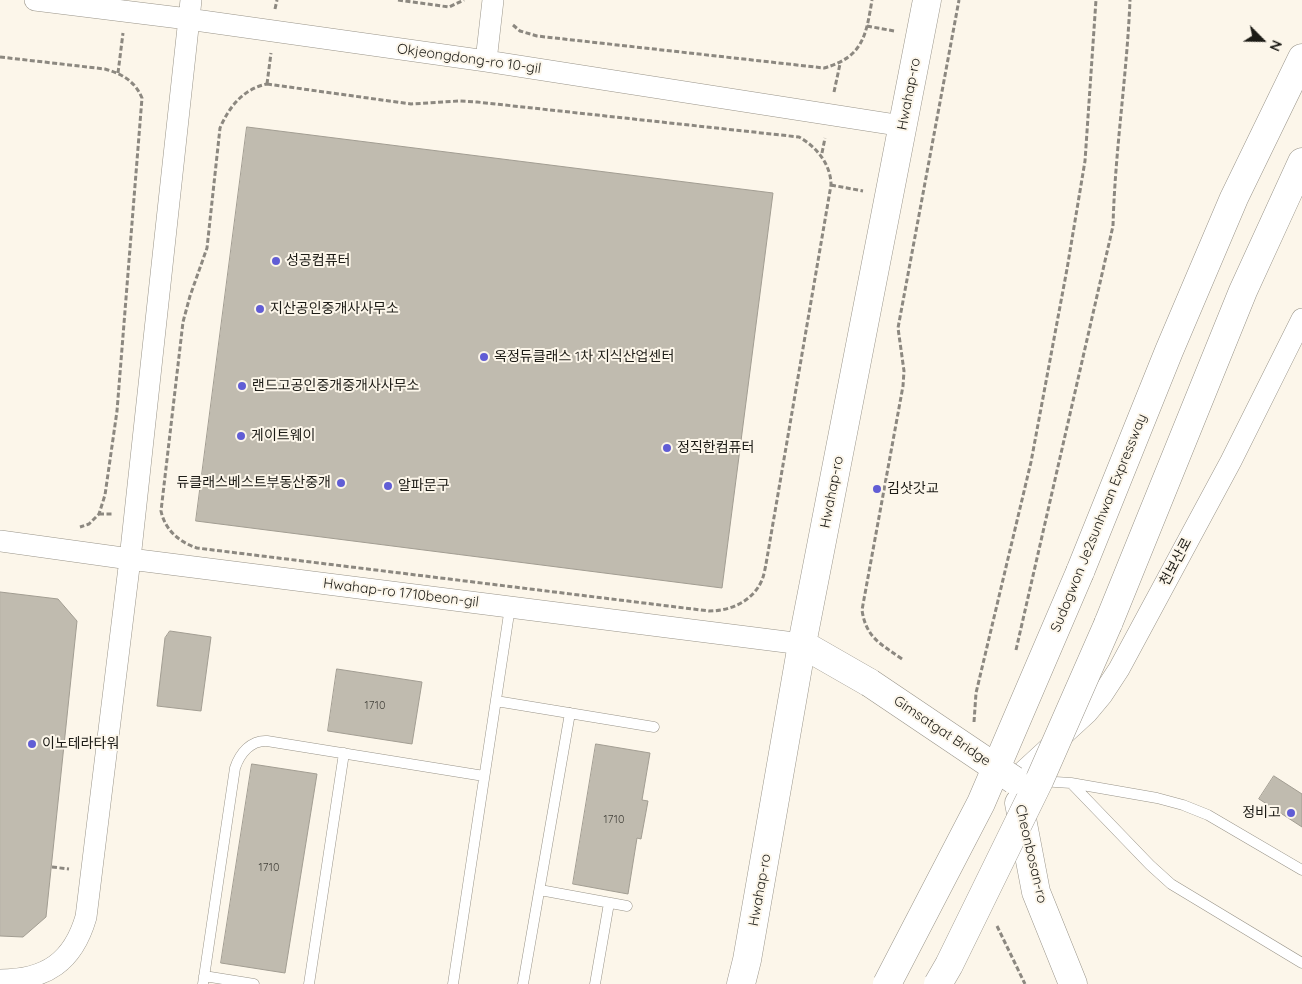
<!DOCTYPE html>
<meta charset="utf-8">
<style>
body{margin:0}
#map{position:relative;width:1302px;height:984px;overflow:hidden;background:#fcf6ea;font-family:Quicksand,sans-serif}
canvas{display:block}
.north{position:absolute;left:1237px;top:15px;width:50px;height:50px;-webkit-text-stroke:4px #fcf6ea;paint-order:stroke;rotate:113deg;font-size:14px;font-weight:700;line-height:20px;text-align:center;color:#1c1b16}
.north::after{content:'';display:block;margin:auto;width:18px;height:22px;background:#1c1b16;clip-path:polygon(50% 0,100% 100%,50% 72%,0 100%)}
</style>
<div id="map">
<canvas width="1302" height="984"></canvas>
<div class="north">N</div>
</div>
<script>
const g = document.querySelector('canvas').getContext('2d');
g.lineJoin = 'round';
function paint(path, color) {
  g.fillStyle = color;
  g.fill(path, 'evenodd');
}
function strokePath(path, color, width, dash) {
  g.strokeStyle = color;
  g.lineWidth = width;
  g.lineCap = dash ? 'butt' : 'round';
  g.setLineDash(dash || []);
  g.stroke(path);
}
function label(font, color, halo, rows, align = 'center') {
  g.font = font + ' Quicksand,"Noto Sans KR",sans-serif';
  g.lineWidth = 4;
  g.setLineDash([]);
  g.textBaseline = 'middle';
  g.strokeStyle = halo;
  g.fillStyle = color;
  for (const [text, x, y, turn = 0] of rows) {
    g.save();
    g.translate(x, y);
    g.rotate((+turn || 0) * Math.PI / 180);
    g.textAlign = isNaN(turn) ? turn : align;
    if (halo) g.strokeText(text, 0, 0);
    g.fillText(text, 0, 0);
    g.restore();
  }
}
const building = new Path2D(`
 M247,127L773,193L722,588L196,521Z
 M0,592L58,599L77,621L46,917L23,937L0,936Z
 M170,631L211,637L201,711L157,706L165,638Z
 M337,669L422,682L412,744L328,731Z
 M596,744L650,753L642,800L648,801L641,839L637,838L628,894L573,884Z
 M252,764L317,774L285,973L221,963Z
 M1274,776L1302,794V827L1259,799Z`);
paint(building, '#c0bbaf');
strokePath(building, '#a29d92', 1);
const service = new Path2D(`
 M496,701L654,727
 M1040,781L1071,783L1157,798L1183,805L1208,815L1302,870
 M1071,783L1150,865L1171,884L1302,963
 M540,890L627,906
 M204,976L254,984
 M203,984L235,768C240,753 251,740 267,741L484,776
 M309,984L344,753
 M453,984L510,607
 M523,984L570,713
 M595,984L609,903`);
const minor = new Path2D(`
 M35,0L188,19L486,61L903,126
 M486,61L493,0
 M0,541L130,559L802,644
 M1014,780L1087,713L1102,695L1119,669L1231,461L1302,319
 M0,980C46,980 73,962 86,917L130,559L191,0`);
const secondary = new Path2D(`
 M802,644L870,683
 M1019,803L1036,892L1073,984
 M741,984L747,960L802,644L927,0`);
const motorway = new Path2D(`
 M1080,572L1169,351L1234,198L1302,58
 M1108,624L1243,291L1302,162`);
strokePath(service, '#999489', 11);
strokePath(minor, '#999489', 22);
strokePath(secondary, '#999489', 29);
strokePath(motorway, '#999489', 29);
strokePath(new Path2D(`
 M398,0L449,7L464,0
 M275,9L277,0
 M513,25L520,31L537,36L824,68C863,57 866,36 872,0
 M867,26L894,31
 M0,57L105,69C122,74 135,81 142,98L117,411L105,495L99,514L89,524L80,527
 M118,73L123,33
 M267,84L411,104L459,101L477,102L799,137C817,147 831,165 831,185L766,564C765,569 764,575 762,580C753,601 731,611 709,611L197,548C179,542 165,530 161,511L183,322L190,296L207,248L220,128C229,107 243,89 267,84Z
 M267,84L271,53
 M834,92L840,64
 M822,153L825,138
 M831,185L863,191
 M99,514H112
 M1016,650L1113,226C1115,150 1127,75 1130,0
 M902,659C881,644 866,638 862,610L903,386L904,371L898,328L959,0
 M974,722L976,693L1031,462L1067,269L1085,161L1096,0
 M52,867L69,869
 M997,926L1025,984`), '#8c8880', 3, [5, 2.5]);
strokePath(service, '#fff', 10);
strokePath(minor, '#fff', 21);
strokePath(secondary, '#fff', 28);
strokePath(motorway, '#fff', 28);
const secondaryBridge = new Path2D(`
 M870,683L1014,780`);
const motorwayBridge = new Path2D(`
 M887,984L981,803L1080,572
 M938,984L949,965L1040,779L1108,624`);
strokePath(secondaryBridge, '#999489', 29, []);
strokePath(motorwayBridge, '#999489', 29, []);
strokePath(secondaryBridge, '#fff', 28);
strokePath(motorwayBridge, '#fff', 28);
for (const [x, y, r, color] of [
 [276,261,5,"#615dd5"],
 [260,309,5,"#615dd5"],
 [484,357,5,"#615dd5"],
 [242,386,5,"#615dd5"],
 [241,436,5,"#615dd5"],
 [667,448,5,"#615dd5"],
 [341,483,5,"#615dd5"],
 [388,486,5,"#615dd5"],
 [877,489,5,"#615dd5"],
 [32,744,5,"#615dd5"],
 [1291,813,5,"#615dd5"]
]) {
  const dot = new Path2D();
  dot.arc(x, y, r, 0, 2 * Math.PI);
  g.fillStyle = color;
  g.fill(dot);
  strokePath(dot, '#fcf6ea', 2);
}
label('11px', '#45433c', null, [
 ["1710",375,706],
 ["1710",614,820],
 ["1710",269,868]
]);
label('14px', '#1c1b16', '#fcf6ea', [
 ["Okjeongdong-ro 10-gil",469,59,8],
 ["Hwahap-ro",909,94,-79],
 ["Hwahap-ro",832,492,-79],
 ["Sudogwon Je2sunhwan Expressway",1099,523,-68],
 ["천보산로",1176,562,-62],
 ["Hwahap-ro 1710beon-gil",401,593,7],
 ["Gimsatgat Bridge",942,731,34],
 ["Cheonbosan-ro",1031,854,77],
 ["Hwahap-ro",760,890,-80]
]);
label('14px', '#1c1b16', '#fcf6ea', [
 ["성공컴퓨터",286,261],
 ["지산공인중개사사무소",270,309],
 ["옥정듀클래스 1차 지식산업센터",494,357],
 ["랜드고공인중개중개사사무소",252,386],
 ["게이트웨이",251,436],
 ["정직한컴퓨터",677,448],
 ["듀클래스베스트부동산중개",331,483,"right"],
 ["알파문구",398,486],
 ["김삿갓교",887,489],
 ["이노테라타워",42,744],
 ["정비고",1281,813,"right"]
], 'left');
</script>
